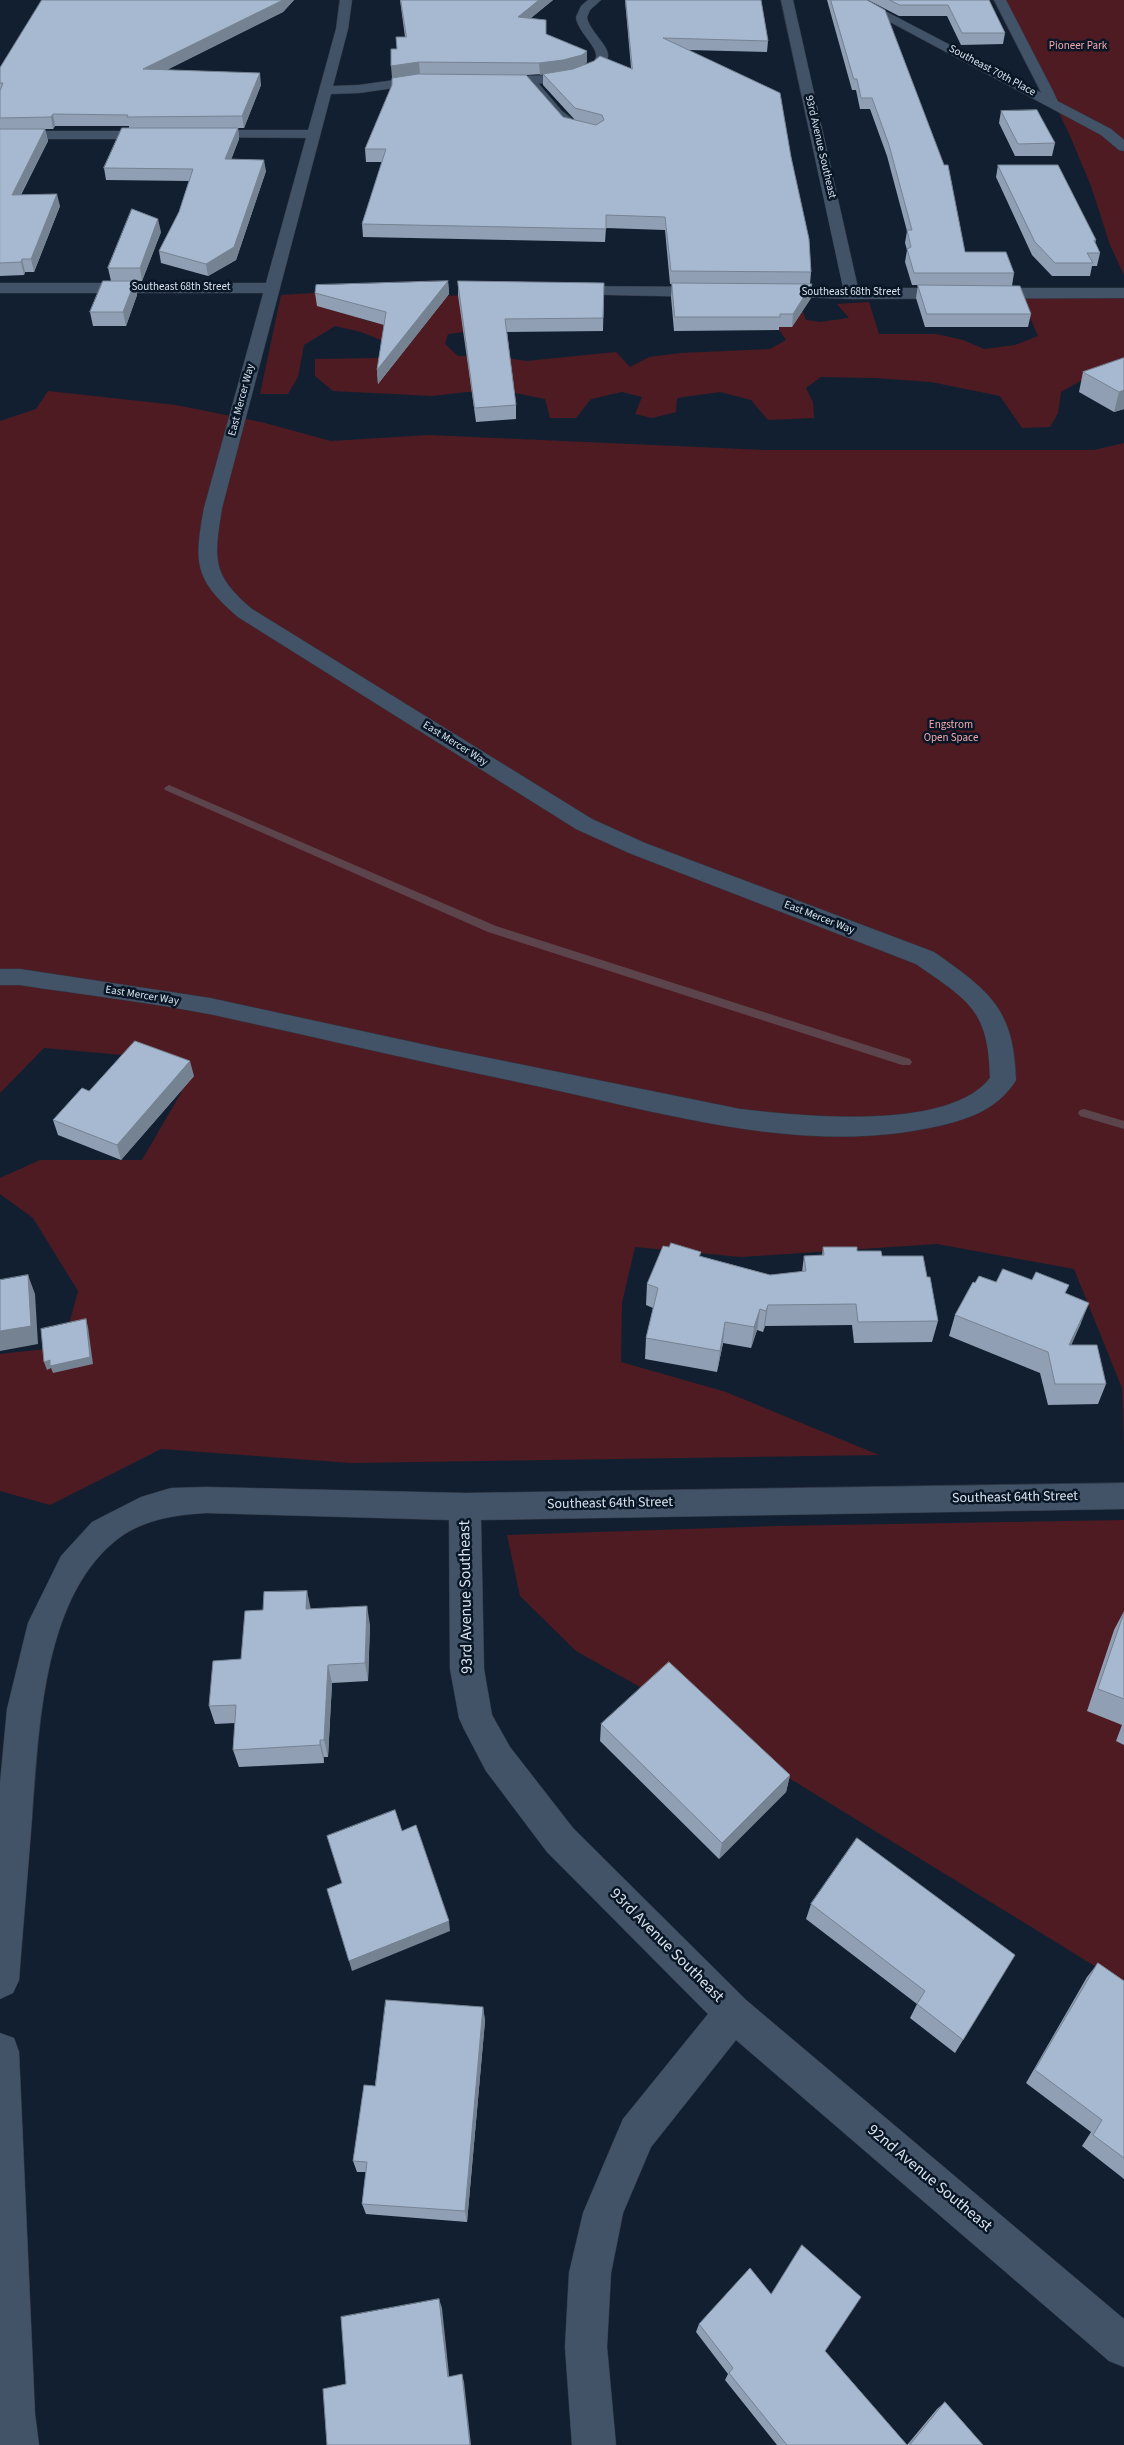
<!DOCTYPE html>
<style>
body{margin:0}
canvas{display:block;background:#111f30}
</style>
<canvas width="1124" height="2445"></canvas>
<script>
const g = document.querySelector('canvas').getContext('2d');
g.lineJoin = 'round';
function paint(path, color) {
  g.fillStyle = color;
  g.fill(path, 'evenodd');
}
function strokePath(path, color, width, dash) {
  g.strokeStyle = color;
  g.lineWidth = width;
  g.lineCap = dash ? 'butt' : 'round';
  g.setLineDash(dash || []);
  g.stroke(path);
}
function label(font, color, halo, rows, align = 'center') {
  g.font = font + ' "Source Sans 3",sans-serif';
  g.lineWidth = 5;
  g.setLineDash([]);
  g.textBaseline = 'middle';
  g.strokeStyle = halo;
  g.fillStyle = color;
  for (const [text, x, y, turn = 0] of rows) {
    g.save();
    g.translate(x, y);
    g.rotate((+turn || 0) * Math.PI / 180);
    g.textAlign = isNaN(turn) ? turn : align;
    if (halo) g.strokeText(text, 0, 0);
    g.fillText(text, 0, 0);
    g.restore();
  }
}
paint(new Path2D(`
 M1006,0H1124V275L1110,245L1091,186L1071,138Z
 M328,292C359,322 360,321 402,326L429,296L483,295L482,330L448,334L445,344L458,356H492L526,361L616,352L630,367L649,357L681,353L770,349L786,340L776,325L800,305L806,320L820,322L849,318L837,304L869,302L879,334H936L963,340L984,349L1015,345L1038,336L1021,297L1124,298V369L1089,376L1061,392L1058,413L1050,427L1022,428L1000,396L931,382L875,378L821,377L806,388L813,402L814,418L768,420L751,400L720,392L677,398L676,412L652,418L635,414L642,397L622,392L591,399L576,418H550L545,399L515,393L467,392L432,396L333,391L315,376V359L378,358L388,343L361,332L335,326L304,345L298,377L288,394H260L281,295Z
 M48,391L176,405L261,422L331,441L429,435L764,450H1094L1124,443V1446L1122,1388L1074,1269L937,1244L741,1257L635,1247L622,1303L621,1362L726,1392L879,1455L351,1463L161,1449L50,1505L0,1491V1354L63,1347L78,1291L33,1218L0,1194V1178L40,1160H142L182,1091L134,1056L44,1048L0,1093V421L36,409Z
 M1124,1520V1984L649,1692L576,1651L520,1596L507,1535L777,1526Z`), '#4e1b22');
paint(new Path2D(`
 M169,785L496,926L910,1059L912,1062L910,1065H902L488,932L165,790L164,788Z
 M1084,1109L1124,1121V1129L1080,1116L1078,1113L1080,1110Z`), '#5c444c');
const minor = new Path2D(`
 M781,0H793L858,288H1124V298L852,299L768,296L765,293L773,288H843Z
 M994,0H1006L1053,91L1059,104L1058,107L1053,108L1047,104Z
 M529,76L533,77L562,111L579,124L581,127L579,130H569L553,116L523,80Z
 M201,130H312L319,134L312,138L196,137L194,134L196,131Z
 M0,131H156L163,135L156,139H0Z
 M0,283H272L280,288L272,293H0Z
 M566,286L708,287L716,292L708,297L561,294L558,291L561,288Z
 M1124,1483V1509L481,1520L484,1669L492,1715L510,1747L573,1828L746,2000L1124,2319V2367L1109,2361L736,2040L651,2147L623,2213L611,2273L607,2347L616,2445H572L565,2347L569,2273L583,2213L623,2119L708,2014L547,1852L486,1771L464,1729L459,1718L450,1669L449,1520L206,1513C173,1515 140,1520 114,1542C42,1602 39,1732 32,1818C28,1872 23,1926 19,1980L13,1993L0,1999V1783L7,1709L28,1623L61,1556L92,1522L141,1497L171,1488L206,1487L465,1493Z
 M0,2033L14,2038L19,2052L35,2414L39,2445H0Z`);
const tertiary = new Path2D(`
 M340,0H352L348,29L333,86L359,85L430,75L436,79L430,83L359,93L331,94L222,508C214,559 211,574 252,609L592,819L645,843L934,952C989,991 1014,1008 1016,1080C998,1110 966,1120 934,1127C800,1156 662,1112 532,1085C425,1063 320,1038 214,1015C150,1002 84,995 20,985H0V969H20L210,998L435,1047L740,1109C801,1116 948,1132 990,1078C989,1010 969,1001 916,964L629,853L576,829L238,617C194,579 194,563 204,508L336,29Z
 M588,0H601L590,10L587,17C589,31 610,46 608,57C602,86 511,87 489,82L487,79L493,75C511,76 591,80 596,57C598,47 577,31 576,17L581,6Z
 M849,0H864L1111,129L1124,140V151L1119,150L1101,135Z`);
strokePath(minor, '#313846', 1);
strokePath(tertiary, '#313846', 1);
paint(minor, '#435367');
paint(tertiary, '#435367');
paint(new Path2D(`
 M42,0H294L283,12L166,70L261,85L244,128H238L239,139L231,159L266,171L236,260L208,276L161,263L159,251L179,212L189,181L106,180L104,168L129,128V126H55L53,129H45L48,141L21,195L60,206L34,272H25L24,275L0,276V68Z
 M400,0H553L531,18L546,35L587,51V62L584,65L631,68L625,0H761L768,41L767,52L689,50L791,157L811,272L810,284L811,298L792,327H779V330L674,331L671,297L672,284H670L665,230L606,228L605,242L363,237L362,224L382,162H366L365,149L392,85V78L397,49L405,37ZM543,74V85L575,120L563,117L526,75Z
 M827,0H867L965,252L1014,273L1012,286L1031,314L1028,327H925L916,298L918,285H912L905,262L907,250L905,243L907,231L887,156L870,109H860L856,90H852Z
 M868,0H989L1005,33L1003,44L961,45L947,16H899Z
 M1001,111L1055,143L1052,156H1015L999,123Z
 M998,165L1096,240L1095,243L1100,253L1097,266H1092L1090,276H1052L1032,255L996,177Z
 M161,232L142,281H111L108,268Z
 M135,281L137,295L126,326H93L90,312Z
 M448,281L449,294L378,384L377,370L384,325L317,306L315,293Z
 M458,281L604,283L603,331L507,332L516,405V419L476,422L458,295Z
 M1124,358V409L1114,412L1079,392L1083,372Z
 M194,1076L121,1160L58,1135L53,1120L89,1091Z
 M669,1247L701,1252L700,1256L770,1275L802,1272L804,1256H822L823,1247L857,1251L882,1256L927,1277L938,1321L932,1342L854,1343L852,1325L765,1326L763,1332L757,1330L751,1348L723,1343L717,1372L645,1359L646,1338L653,1308L646,1305L647,1284Z
 M1032,1280L1069,1285L1065,1293L1081,1323L1071,1345L1106,1384L1098,1404L1048,1405L1040,1373L949,1336L955,1315L975,1283Z
 M311,1609L370,1625L368,1681L332,1683L328,1757H324V1763L239,1767L233,1750L235,1723L215,1724L209,1706L241,1659Z
 M1124,1611V1745L1116,1741L1122,1725L1087,1711L1114,1630Z
 M601,1724L790,1775L786,1792L719,1859L600,1741Z
 M811,1904L1015,1955L955,2053L910,2018L917,2004L806,1919Z
 M1098,1963L1124,1981V2179L1082,2146L1091,2132L1026,2083L1087,1977Z
 M483,2007L485,2021L467,2222L366,2214L362,2204L366,2172H357L353,2161L375,2086Z
 M771,2294L825,2351L907,2445L937,2409L945,2402L983,2445H777L725,2380L728,2374L696,2332L699,2324Z`), '#909fb3');
paint(new Path2D(`
 M283,0H294L283,12L145,81L143,69Z
 M539,0H553L518,28V17Z
 M587,51V62L582,66L563,72L540,75L539,63Z
 M419,62L420,74L392,78L391,66Z
 M260,73L261,85L244,128L242,116Z
 M53,114L55,126L53,129L51,117Z
 M238,128L239,139L227,171L225,159Z
 M45,129L48,141L14,207L12,195Z
 M264,160L266,171L236,260L208,276L206,264Z
 M57,194L60,206L34,272L31,259Z
 M158,219L161,232L142,281L140,268Z
 M22,259L25,272L24,275L21,262Z
 M135,281L137,295L126,326L123,312Z
 M448,281L449,294L378,384L377,370Z
 M812,284L811,298L792,327L793,314Z
 M1124,390V409L1114,412L1119,392Z
 M190,1061L194,1076L121,1160L117,1145Z
 M28,1275L35,1294L38,1344L0,1351V1331Z
 M1089,1303L1081,1323L1062,1366L1069,1345Z
 M768,1305L765,1326L763,1332L766,1311Z
 M760,1309L757,1330L751,1348L754,1327Z
 M86,1319L88,1327L93,1364L53,1373L51,1368L47,1370L44,1362Z
 M725,1322L723,1343L717,1372L720,1351Z
 M307,1591L311,1610L306,1609Z
 M367,1606L370,1625L368,1681L365,1663Z
 M328,1665L332,1683L328,1757L324,1740Z
 M320,1740L324,1757V1763L320,1745Z
 M790,1775L786,1792L719,1859L722,1843Z
 M449,1921L450,1931L352,1971L349,1961Z
 M483,2007L485,2021L467,2222L465,2211Z
 M439,2299L442,2308L450,2384L448,2377Z
 M462,2374L464,2382L471,2445H470Z`), '#758292');
const building = new Path2D(`
 M42,0H283L143,69L260,73L242,116L127,117L128,115L53,114L51,117L0,118V91L3,83H0V68Z
 M401,0H539L518,17L546,20V34L587,51L582,55L563,60L539,63L419,62L391,66V49H397L396,37H406Z
 M626,0H761L768,41L663,38L780,93L791,157L809,239L811,272L671,271L665,217L606,215V229L362,224L386,149H365L392,85V78L418,74L526,75L563,117L596,125L604,120L602,115L575,108L543,74L573,69L594,61L600,56L632,69Z
 M831,0H867L885,10L944,165H948L965,252H1006L1014,273H914L907,249L911,247L907,230H912L889,145L872,98H861L857,79H854Z
 M890,0H989L1005,33H962L948,5H900Z
 M1037,110L1055,143L1018,144L1001,111Z
 M122,128H238L225,159L264,160L234,247L206,264L159,251L179,212L193,169L104,168Z
 M0,129H45L12,195L57,194L31,259H22L21,262L0,263Z
 M998,165H1058L1096,240H1094L1100,253H1087L1093,263H1055L1035,242Z
 M132,209L158,219L140,268H108Z
 M103,281H135L123,312H90Z
 M448,281L377,370L386,312L315,293L316,285Z
 M458,281L604,283L603,318L505,319L516,405L475,408Z
 M672,283L812,284L793,314H780V317H675Z
 M918,285L1020,286L1031,314H927Z
 M1124,358V390L1119,392L1083,372Z
 M135,1041L190,1061L117,1145L53,1120L82,1088L89,1091Z
 M671,1243L701,1252L699,1256L770,1275L806,1271L804,1256L824,1255L823,1247H857V1251H881L882,1256H923L927,1277H930L938,1321L858,1322L856,1304L768,1305L766,1311L760,1309L754,1327L725,1322L720,1351L646,1338L658,1288L647,1284L663,1246L669,1247Z
 M1003,1269L1032,1280L1036,1272L1069,1285L1065,1293L1089,1303L1069,1345H1097L1106,1384H1055L1048,1352L955,1315L973,1282L975,1283L979,1276L996,1282Z
 M28,1275L31,1326L0,1331V1280Z
 M86,1319L90,1357L50,1366V1360L44,1362L41,1329Z
 M307,1591L306,1609L367,1606L365,1663L328,1665L324,1740H320V1745L233,1750L236,1705L209,1706L213,1661L241,1659L245,1611L263,1610L264,1592Z
 M1124,1613V1699L1098,1689Z
 M669,1662L790,1775L722,1843L601,1724Z
 M395,1810L402,1831L416,1825L449,1921L349,1961L327,1889L342,1883L327,1836Z
 M857,1838L1015,1955L963,2040L917,2004L925,1991L811,1904Z
 M1098,1963L1124,1981V2158L1093,2135L1102,2120L1035,2070Z
 M386,2000L483,2007L465,2211L362,2204L367,2162L353,2161L364,2085L375,2086Z
 M802,2245L861,2297L825,2351L907,2445H787L729,2373L733,2368L699,2324L750,2268L771,2294Z
 M439,2299L448,2377L462,2374L470,2445H327L323,2389L346,2384L341,2317Z
 M945,2402L983,2445H910Z`);
paint(building, '#a7b9d0');
strokePath(building, '#758292', 1);
label('11px', '#f6a9ae', '#081626', [
 ["Pioneer Park",1078,47],
 ["Engstrom",951,726],
 ["Open Space",951,739]
]);
label('11px', '#d9e2ee', '#081626', [
 ["Southeast 70th Place",992,71,28],
 ["93rd Avenue Southeast",820,147,77],
 ["Southeast 68th Street",181,288],
 ["Southeast 68th Street",851,293],
 ["East Mercer Way",242,400,-75],
 ["East Mercer Way",455,744,32],
 ["East Mercer Way",819,918,21],
 ["East Mercer Way",142,996,9]
]);
label('14px', '#d9e2ee', '#081626', [
 ["Southeast 64th Street",1015,1498,-1],
 ["Southeast 64th Street",610,1504,-1]
]);
label('16px', '#d9e2ee', '#081626', [
 ["93rd Avenue Southeast",467,1597,-91],
 ["93rd Avenue Southeast",666,1946,45],
 ["92nd Avenue Southeast",929,2179,40]
]);
</script>
